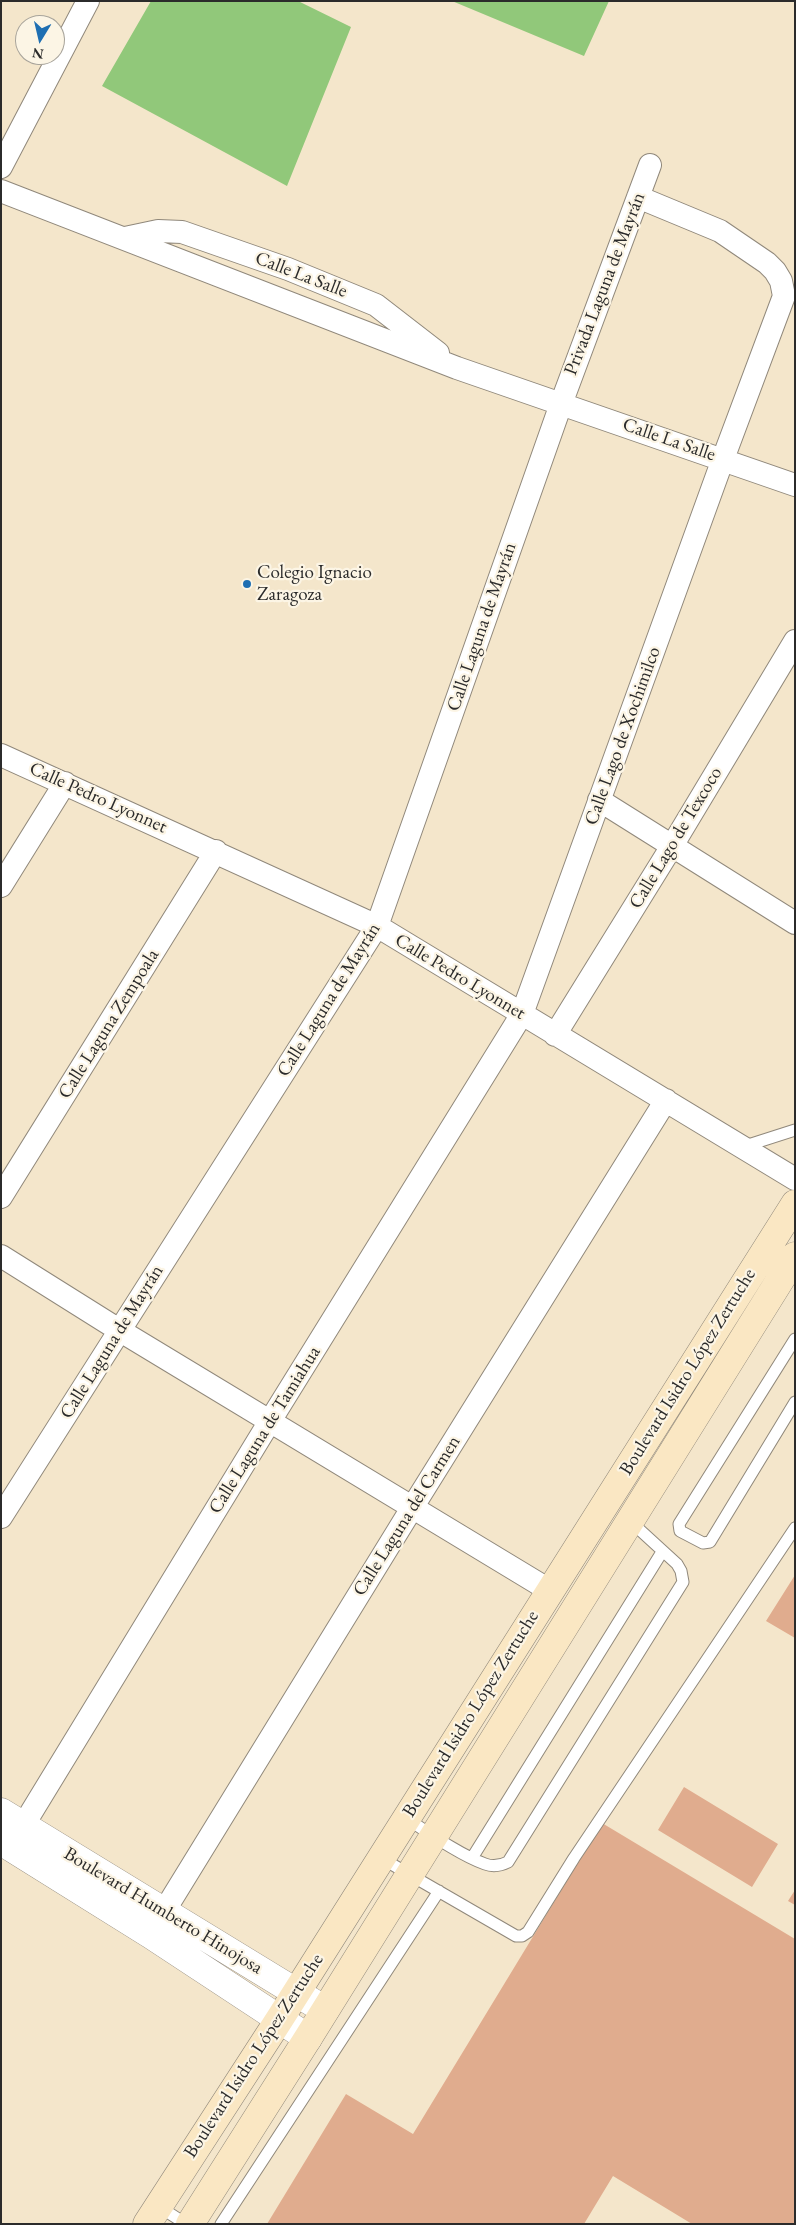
<!DOCTYPE html>
<meta charset="utf-8">
<style>
body{margin:0}
#map{position:relative;width:796px;height:2225px;overflow:hidden;background:#f4e6cb;font-family:"EB Garamond",serif}
canvas{display:block}
.frame{position:absolute;inset:0;border:2px solid #2b2b2b;pointer-events:none}
.north{position:absolute;left:15px;top:15px;width:50px;height:50px;box-sizing:border-box;background:#fcf5e5;border:1px solid #a8a49b;border-radius:50%;rotate:189deg;font-size:14px;font-weight:700;line-height:20px;text-align:center;color:#2b2b2b}
.north::after{content:'';display:block;margin:auto;width:18px;height:22px;background:#1f6fb2;clip-path:polygon(50% 0,100% 100%,50% 72%,0 100%)}
</style>
<div id="map">
<canvas width="796" height="2225"></canvas>
<div class="frame"></div>
<div class="north">N</div>
</div>
<script>
const g = document.querySelector('canvas').getContext('2d');
g.lineJoin = 'round';
function paint(path, color) {
  g.fillStyle = color;
  g.fill(path, 'evenodd');
}
function strokePath(path, color, width, dash) {
  g.strokeStyle = color;
  g.lineWidth = width;
  g.lineCap = dash ? 'butt' : 'round';
  g.setLineDash(dash || []);
  g.stroke(path);
}
function label(font, color, halo, rows, align = 'center') {
  g.font = font + ' "EB Garamond",serif';
  g.lineWidth = 4.5;
  g.setLineDash([]);
  g.textBaseline = 'middle';
  g.strokeStyle = halo;
  g.fillStyle = color;
  for (const [text, x, y, turn = 0] of rows) {
    g.save();
    g.translate(x, y);
    g.rotate((+turn || 0) * Math.PI / 180);
    g.textAlign = isNaN(turn) ? turn : align;
    if (halo) g.strokeText(text, 0, 0);
    g.fillText(text, 0, 0);
    g.restore();
  }
}
paint(new Path2D(`
 M151,1H298L351,27L287,186L102,86Z
 M452,1H609L584,56Z`), '#91c87a');
paint(new Path2D(`
 M795,1575V1638L766,1621Z
 M684,1787L778,1844L752,1887L658,1830Z
 M602,1823L795,1939V2224H692L613,2176L584,2224H267L346,2094L413,2134Z
 M795,1890V1905L788,1901Z`), '#e0ac8e');
const service = new Path2D(`
 M742,1147L795,1130
 M795,1339L679,1524L680,1531L703,1543L710,1542L795,1402
 M406,1818C429,1833 460,1855 485,1864C493,1867 500,1866 508,1862L683,1582L681,1571L677,1564L630,1521
 M381,1858L516,1936H522L528,1932L574,1858L795,1528
 M472,1858L662,1552
 M158,2206L186,2224
 M221,2224L439,1891`);
const minor = new Path2D(`
 M1,167L88,1
 M1,191L457,368L795,485
 M125,238L158,231L182,232L288,269L376,305L438,353
 M1,755L377,926L795,1179
 M599,800L795,923
 M1,886L65,783
 M555,1035L672,846L795,641
 M1,1197L216,851
 M1,1256L119,1330L549,1590
 M1,1517L377,926L561,404L650,165
 M15,1839L270,1421L522,1014L723,459L784,296L781,281L775,271L767,263L720,231L638,197
 M155,1926L412,1508L666,1100`);
const tertiary = new Path2D(`
 M1,1812L325,2010
 M1,1841L150,1934L308,2038`);
const secondary = new Path2D(`
 M147,2224L279,2020L795,1204
 M190,2224L308,2038L795,1256`);
strokePath(service, '#90887b', 13);
strokePath(minor, '#90887b', 24);
strokePath(tertiary, '#90887b', 29);
strokePath(secondary, '#90887b', 29);
strokePath(service, '#fff', 11);
strokePath(minor, '#fff', 22);
strokePath(tertiary, '#fff', 28);
strokePath(secondary, '#fae7c3', 28);
for (const [x, y, r, color] of [
 [247,584,5,"#1f6fb2"]
]) {
  const dot = new Path2D();
  dot.arc(x, y, r, 0, 2 * Math.PI);
  g.fillStyle = color;
  g.fill(dot);
  strokePath(dot, '#fcf5e5', 2);
}
label('19px', '#2b2b2b', '#fcf5e5', [
 ["Calle La Salle",301,275,21],
 ["Privada Laguna de Mayrán",605,284,-69],
 ["Calle La Salle",669,440,19],
 ["Calle Laguna de Mayrán",482,627,-71],
 ["Calle Lago de Xochimilco",623,736,-70],
 ["Calle Pedro Lyonnet",98,798,24],
 ["Calle Lago de Texcoco",676,838,-59],
 ["Calle Pedro Lyonnet",460,977,31],
 ["Calle Laguna de Mayrán",329,1000,-58],
 ["Calle Laguna Zempoala",109,1024,-58],
 ["Calle Laguna de Mayrán",112,1342,-58],
 ["Boulevard Isidro López Zertuche",688,1372,-58],
 ["Calle Laguna de Tamiahua",265,1430,-58],
 ["Calle Laguna del Carmen",407,1516,-58],
 ["Boulevard Isidro López Zertuche",471,1714,-58],
 ["Boulevard Humberto Hinojosa",163,1911,31],
 ["Boulevard Isidro López Zertuche",254,2056,-57]
]);
label('19px', '#2b2b2b', '#fcf5e5', [
 ["Colegio Ignacio",257,573],
 ["Zaragoza",257,595]
], 'left');
</script>
